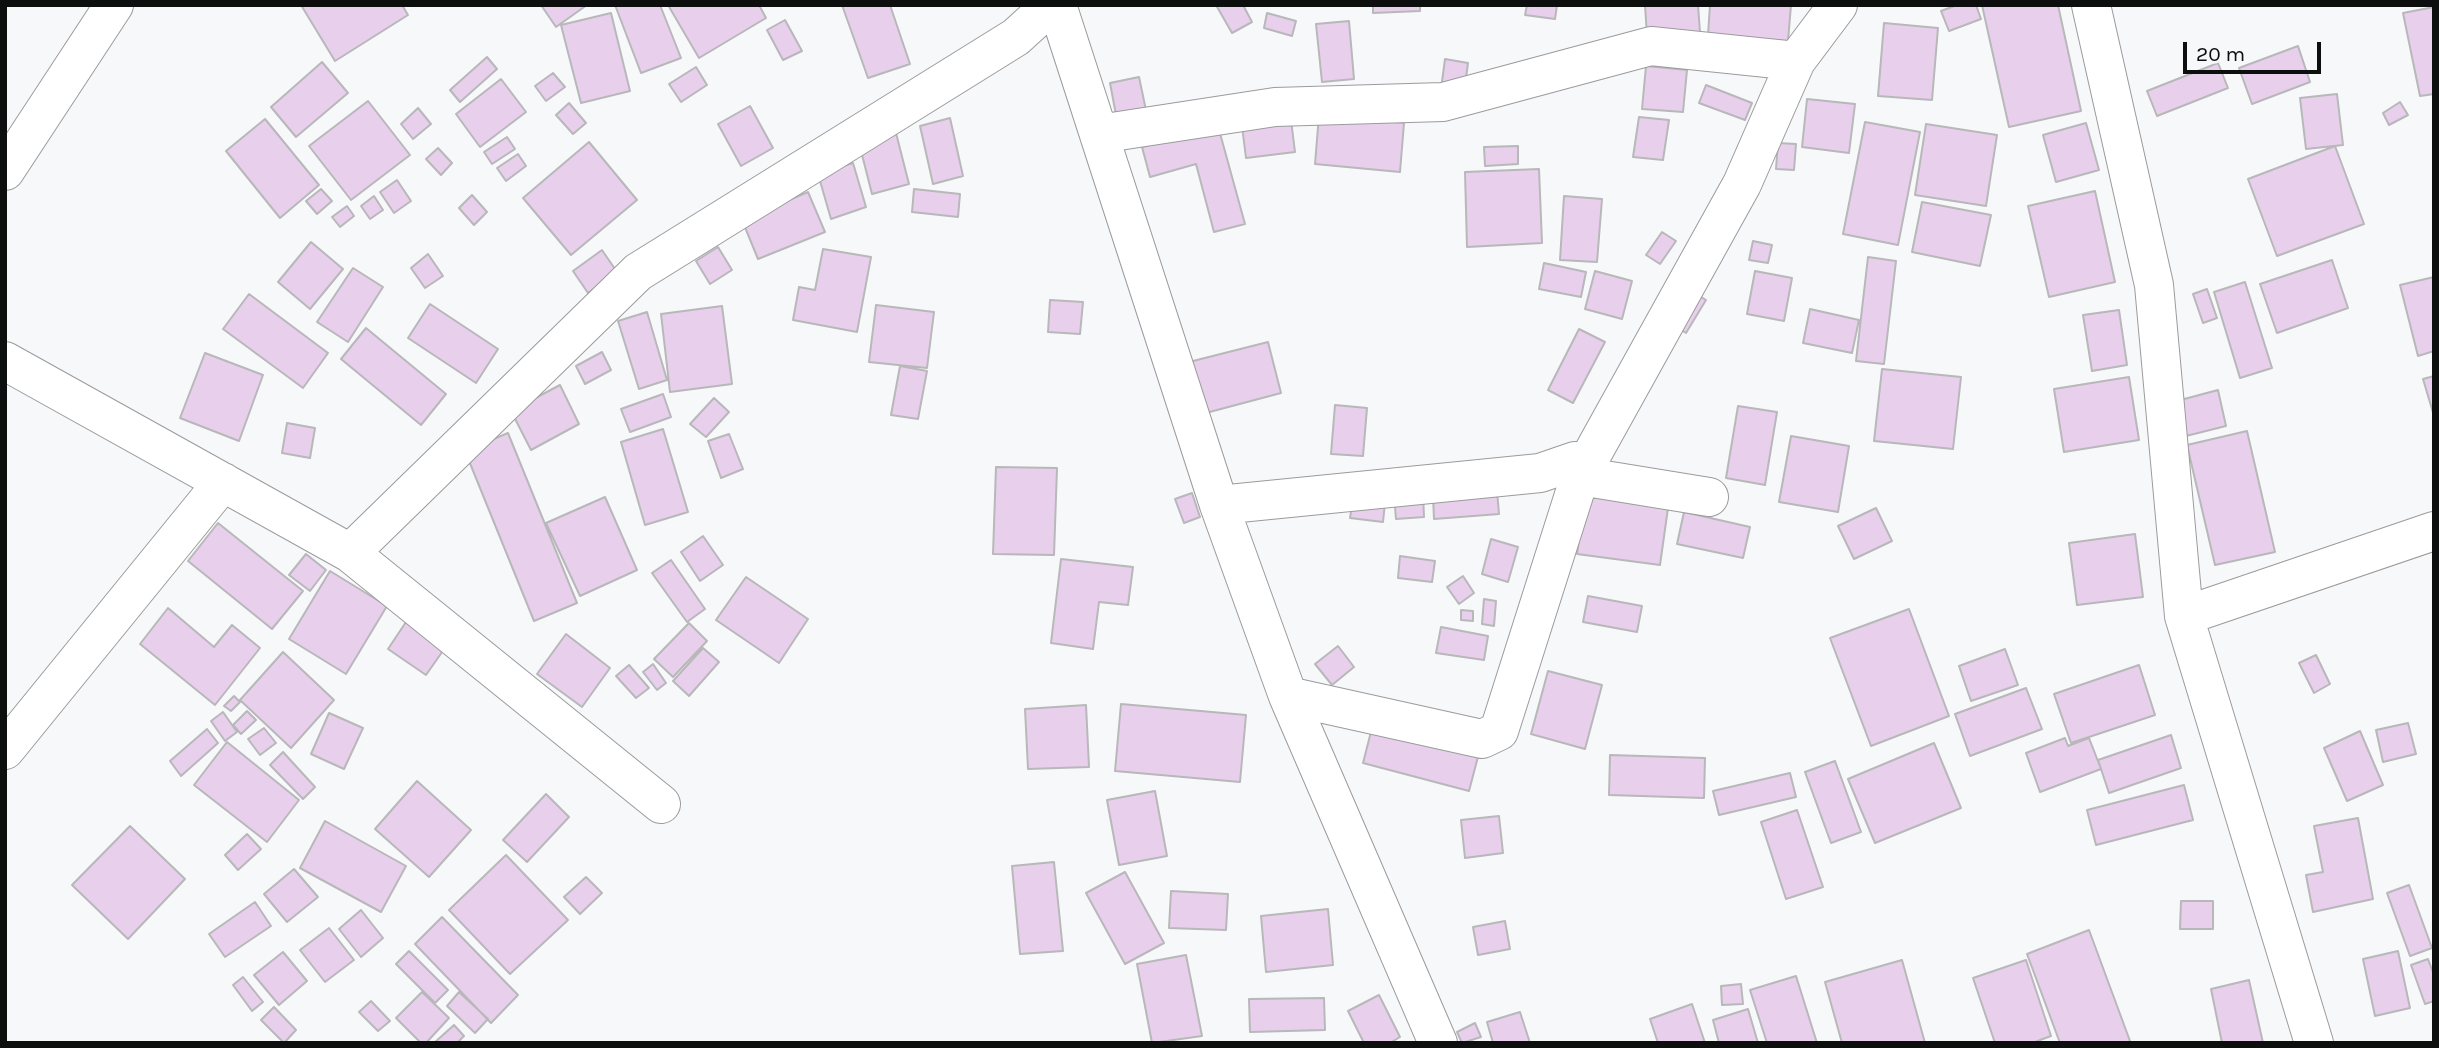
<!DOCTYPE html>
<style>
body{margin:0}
#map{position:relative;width:2439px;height:1048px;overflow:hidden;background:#f7f8fa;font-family:Karla,sans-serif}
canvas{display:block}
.frame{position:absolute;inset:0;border:7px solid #0d0e0e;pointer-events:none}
.scale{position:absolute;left:2183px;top:42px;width:138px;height:32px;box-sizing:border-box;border:4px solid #0d0e0e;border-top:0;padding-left:9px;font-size:21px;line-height:24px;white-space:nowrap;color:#0d0e0e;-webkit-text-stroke:5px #f7f8fa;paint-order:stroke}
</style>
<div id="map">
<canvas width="2439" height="1048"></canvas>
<div class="frame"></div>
<div class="scale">20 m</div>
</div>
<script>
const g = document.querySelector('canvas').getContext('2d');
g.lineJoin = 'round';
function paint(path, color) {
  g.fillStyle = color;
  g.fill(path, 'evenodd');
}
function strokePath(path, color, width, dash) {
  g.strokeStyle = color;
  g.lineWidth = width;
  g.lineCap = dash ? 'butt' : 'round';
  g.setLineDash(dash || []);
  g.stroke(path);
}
const building = new Path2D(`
 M301,5H402L408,15L335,61Z
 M541,5H587L556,27Z
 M615,5H660L681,58L641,73Z
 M668,5H759L766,18L699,58Z
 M842,5H890L910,64L868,78Z
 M1216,5H1243L1252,22L1232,33Z
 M1373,5H1420V11L1373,13Z
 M1527,5H1557L1555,19L1525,15Z
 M1645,5H1698L1700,32L1647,36Z
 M1710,5H1791L1788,41L1708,35Z
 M1957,5H1976L1981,19L1949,31L1941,11Z
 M1982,5H2058L2081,111L2009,127Z
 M2434,7V94L2420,96L2403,13Z
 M611,13L630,91L581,103L561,25Z
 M1267,13L1296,21L1292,36L1264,28Z
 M785,20L802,51L783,60L767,30Z
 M1349,21L1354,79L1322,82L1316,24Z
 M1884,23L1938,28L1932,100L1878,96Z
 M2298,46L2310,82L2252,104L2239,68Z
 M487,57L497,69L460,102L450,90Z
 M1445,59L1468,63L1464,93L1441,89Z
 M322,62L348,93L296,137L271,107Z
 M2218,63L2228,88L2157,116L2147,91Z
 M1646,66L1687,70L1683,112L1642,109Z
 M696,67L707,85L681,102L669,84Z
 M553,73L565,87L546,101L535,86Z
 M1139,77L1147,115L1117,120L1110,83Z
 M501,79L526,112L480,147L456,114Z
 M1706,85L1752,103L1745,120L1699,103Z
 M2337,94L2343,145L2306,149L2300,98Z
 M1807,99L1855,104L1849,153L1802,147Z
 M368,101L410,155L351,200L309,146Z
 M2400,102L2408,115L2389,125L2383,113Z
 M569,103L586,123L573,134L556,115Z
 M750,106L773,148L741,166L718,124Z
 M418,108L431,124L413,139L401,124Z
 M1319,115L1404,123L1400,172L1315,164Z
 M1639,117L1669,120L1663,160L1633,157Z
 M950,118L963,176L933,184L920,126Z
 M265,119L319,185L280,218L226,151Z
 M1291,120L1295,152L1246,158L1242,126Z
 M1865,122L1920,132L1898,245L1843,234Z
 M2086,123L2099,170L2056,182L2043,135Z
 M1926,124L1997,135L1986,206L1915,195Z
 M1218,126L1245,224L1214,232L1196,164L1150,177L1142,147Z
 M896,133L909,184L872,194L859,143Z
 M507,137L515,149L492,164L484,152Z
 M589,142L637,200L571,255L523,198Z
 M1778,143L1796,144L1794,170L1776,169Z
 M1518,146V164L1485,166L1484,147Z
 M2335,146L2364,224L2277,256L2248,179Z
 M438,148L452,163L441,175L426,159Z
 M518,154L526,166L506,181L497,168Z
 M853,163L866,207L831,219L818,174Z
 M1539,169L1542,243L1467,247L1465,172Z
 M397,180L411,201L394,213L380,192Z
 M321,189L332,201L317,214L306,201Z
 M914,189L960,194L958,217L912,212Z
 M2095,191L2115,282L2049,297L2028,206Z
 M808,192L825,232L758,259L742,220Z
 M472,195L487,212L474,225L459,208Z
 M374,196L383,210L370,219L361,206Z
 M1564,196L1602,199L1597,262L1560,260Z
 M1922,202L1991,215L1980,266L1912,252Z
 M347,206L354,216L340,227L332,217Z
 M1662,232L1676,241L1660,264L1646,255Z
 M1753,241L1772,245L1768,263L1749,260Z
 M311,242L343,269L310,309L278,282Z
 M718,247L732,270L710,284L696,261Z
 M823,249L871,257L857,332L793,320L799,287L815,290Z
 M602,250L617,272L588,293L573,271Z
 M428,254L443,276L425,288L411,268Z
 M1868,257L1896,261L1884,364L1856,361Z
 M2332,260L2348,308L2277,333L2260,284Z
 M1544,263L1586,272L1581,297L1539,289Z
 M353,268L383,287L348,342L317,322Z
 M1595,271L1632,281L1622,319L1585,309Z
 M1755,271L1792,278L1784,321L1747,314Z
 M2434,277V351L2418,356L2400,285Z
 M2245,282L2272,368L2240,378L2214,292Z
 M1682,285L1706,300L1686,333L1661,318Z
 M2207,289L2217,318L2203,323L2193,294Z
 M249,294L328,353L303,388L223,329Z
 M1050,300L1083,302L1080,334L1048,332Z
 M430,304L498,349L476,383L408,338Z
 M876,305L934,312L927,368L869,362Z
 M722,306L732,384L670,392L661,314Z
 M1810,309L1859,320L1852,353L1803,343Z
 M2119,310L2127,365L2092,371L2083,315Z
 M647,312L667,380L639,389L618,321Z
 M366,328L446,394L421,425L341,359Z
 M1579,329L1605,342L1573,403L1548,390Z
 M1268,342L1281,393L1202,414L1189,362Z
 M602,352L611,370L585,384L576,366Z
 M205,353L263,375L239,441L180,418Z
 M900,366L927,371L918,419L891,415Z
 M1882,369L1961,377L1953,449L1874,441Z
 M2434,376V416L2423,379Z
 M2129,377L2139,440L2064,452L2054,389Z
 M560,385L579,424L531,450L511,411Z
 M2218,390L2226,426L2182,437L2173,402Z
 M663,394L671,417L630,432L621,409Z
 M714,398L729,412L706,437L690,424Z
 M1335,405L1367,408L1363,456L1331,454Z
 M1738,406L1777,412L1765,485L1726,478Z
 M287,423L315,428L310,458L282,453Z
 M663,429L688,512L645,525L621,442Z
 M2247,431L2275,552L2215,565L2187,445Z
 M508,433L577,603L534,621L465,451Z
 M729,434L743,469L721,478L708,441Z
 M1791,436L1849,446L1838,512L1779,502Z
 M996,467L1057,468L1054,555L993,554Z
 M1497,491L1499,514L1434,519L1433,496Z
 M1192,493L1200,517L1184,523L1175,499Z
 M1423,493L1424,517L1396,519L1394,495Z
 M1585,496L1668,508L1660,565L1577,554Z
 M605,497L637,570L580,596L546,523Z
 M1353,499L1385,503L1383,522L1350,518Z
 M1876,508L1892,541L1854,559L1838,526Z
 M1684,512L1750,527L1743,558L1677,544Z
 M218,523L303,591L272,629L188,561Z
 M2135,534L2143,597L2077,605L2069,543Z
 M703,536L723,565L700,581L681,552Z
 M1491,539L1518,547L1508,582L1482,574Z
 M306,554L326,570L310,591L289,575Z
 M1400,556L1435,561L1432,582L1398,578Z
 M1061,559L1133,567L1128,605L1099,602L1093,649L1051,643Z
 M671,560L705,609L687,622L652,573Z
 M330,571L387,606L346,674L289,639Z
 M1463,576L1474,593L1459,604L1447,587Z
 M746,577L808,619L779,663L716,620Z
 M1588,596L1642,606L1637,632L1583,622Z
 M1484,599L1496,601L1494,626L1482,624Z
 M168,608L214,647L232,625L260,648L215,705L140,644Z
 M1909,609L1949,716L1871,746L1830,638Z
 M1461,610L1473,611V621L1461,620Z
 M408,619L447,645L426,675L388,649Z
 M689,623L707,641L673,677L654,659Z
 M1441,627L1488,636L1484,660L1436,653Z
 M566,634L610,668L582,707L537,674Z
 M1338,646L1354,667L1332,685L1315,664Z
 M703,648L719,662L689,696L673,681Z
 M2005,649L2018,685L1971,701L1959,666Z
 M283,652L334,700L291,748L240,700Z
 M2316,655L2330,684L2314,693L2299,663Z
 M653,664L666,683L657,690L643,672Z
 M629,665L649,688L636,698L616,676Z
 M2139,665L2155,715L2071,743L2054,694Z
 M1548,671L1602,685L1585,749L1531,734Z
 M2026,688L2042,729L1970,756L1955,714Z
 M234,696L240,702L231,711L224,706Z
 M1121,704L1246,715L1240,782L1115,771Z
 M1086,705L1089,767L1028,769L1025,709Z
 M247,711L256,720L241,734L233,725Z
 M223,712L237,732L225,741L211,721Z
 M329,713L363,728L344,769L311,754Z
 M1374,720L1480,749L1469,791L1363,763Z
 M2408,723L2416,754L2383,762L2376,730Z
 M264,728L276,743L260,755L248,739Z
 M207,729L218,743L181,776L170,761Z
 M2360,731L2383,785L2347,801L2324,748Z
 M2171,735L2181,768L2109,793L2098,760Z
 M2065,738L2068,746L2089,738L2101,769L2040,792L2026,753Z
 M227,742L299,800L267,842L194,785Z
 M1934,743L1961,808L1875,843L1848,779Z
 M283,752L315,787L303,799L270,765Z
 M1610,755L1705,758L1704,798L1609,795Z
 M1835,761L1861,832L1831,843L1805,772Z
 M1790,773L1796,797L1719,815L1713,791Z
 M417,781L471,830L429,877L375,829Z
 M2184,785L2193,820L2096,845L2087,810Z
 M1155,791L1167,856L1119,865L1107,800Z
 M546,794L569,817L527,862L503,840Z
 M1797,810L1823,887L1786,899L1761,822Z
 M1499,816L1503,853L1465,858L1461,820Z
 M2358,818L2373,899L2313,912L2306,875L2323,872L2314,826Z
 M325,821L406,866L381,912L300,868Z
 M130,826L185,879L128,939L72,885Z
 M247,834L261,849L238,870L225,855Z
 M506,855L568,920L510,974L449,910Z
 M1054,862L1063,951L1020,954L1012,866Z
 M294,869L318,897L287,922L264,894Z
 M1125,872L1164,943L1125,964L1086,893Z
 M586,877L602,893L580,914L564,897Z
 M2409,885L2432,948L2410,956L2387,893Z
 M1171,891L1228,894L1226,930L1169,928Z
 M2181,901H2213V929H2180Z
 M255,902L271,926L225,957L209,934Z
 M1328,909L1333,965L1266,972L1261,916Z
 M361,910L383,938L361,957L339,929Z
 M442,917L518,995L491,1023L415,944Z
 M1505,921L1510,949L1478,955L1473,927Z
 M329,928L354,960L325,982L300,950Z
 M2089,930L2130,1041L2126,1043H2060L2027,954Z
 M409,951L448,990L435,1003L396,964Z
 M2398,951L2410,1008L2375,1016L2363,959Z
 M283,952L307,981L279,1005L254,975Z
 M1186,955L1202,1036L1152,1043L1137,964Z
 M2428,959L2434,975V1001L2425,1004L2411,965Z
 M1902,960L1925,1043H1842L1825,982Z
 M2026,960L2051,1036L2032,1043H1995L1973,978Z
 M1796,976L1817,1043H1767L1750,990Z
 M243,977L263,1002L252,1011L233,985Z
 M2249,980L2263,1043H2222L2211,989Z
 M1741,984L1743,1004L1722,1005L1721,986Z
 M422,992L449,1018L426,1043H421L396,1018Z
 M459,992L488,1019L475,1033L447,1006Z
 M1379,995L1400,1037L1390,1043H1364L1348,1011Z
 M1324,998L1325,1030L1250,1032L1249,999Z
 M371,1001L390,1021L378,1031L359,1012Z
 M1692,1004L1705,1043H1658L1650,1019Z
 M274,1007L296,1030L284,1043L261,1020Z
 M1748,1009L1758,1043H1719L1713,1020Z
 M1520,1012L1530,1043H1493L1487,1022Z
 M1475,1023L1481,1037L1462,1043L1457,1032Z
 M454,1025L464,1036L457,1043H434Z`);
paint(building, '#e8d0ed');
strokePath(building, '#b8b7b9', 2);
const minor = new Path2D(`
 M1057,5L1219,505L1288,696L1438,1043
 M2091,5L2154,285L2184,616L2314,1043
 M1099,134L1275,107L1443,102L1651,46L1796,61
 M5,171L114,5
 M5,361L350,553L661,804
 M1219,505L1540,473L1575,461L1580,476L1709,497
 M350,553L638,272L1016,37L1051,5
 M2184,616L2434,531
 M1288,696L1482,739L1499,731L1580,476L1742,184L1796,61L1838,5
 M5,750L223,482`);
strokePath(minor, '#9b9b9d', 40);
strokePath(minor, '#fff', 38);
</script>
